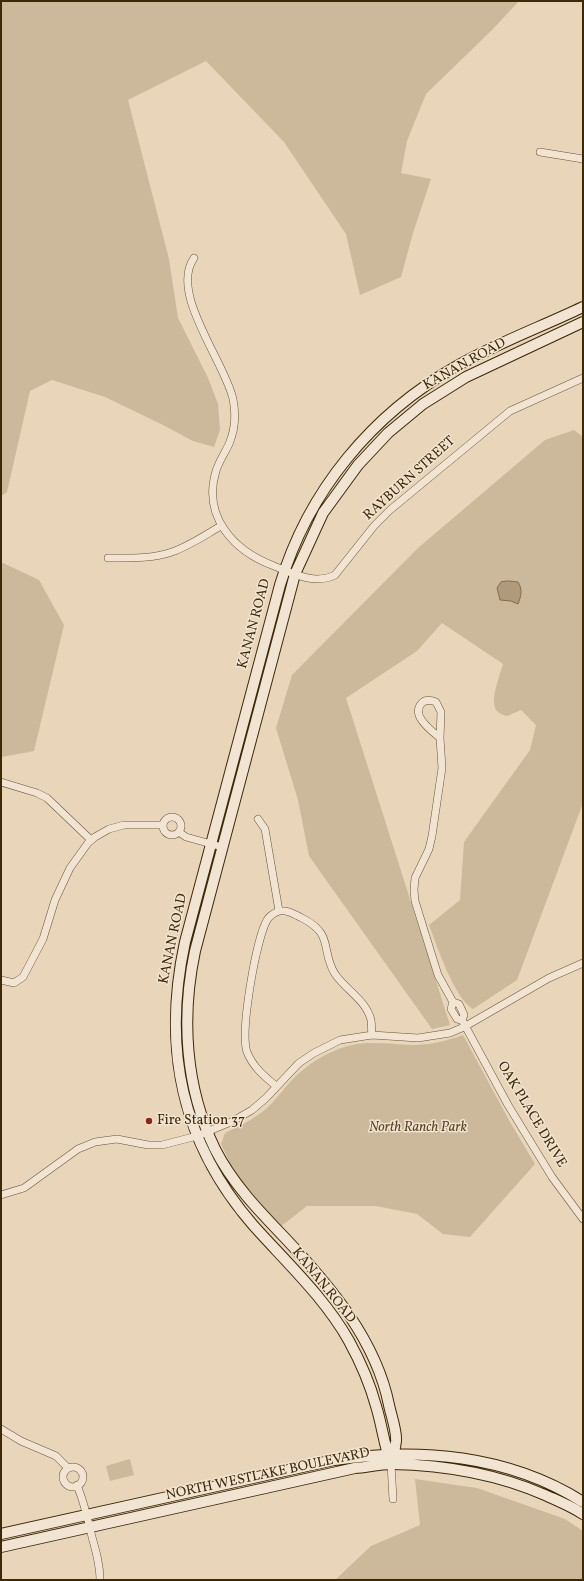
<!DOCTYPE html>
<style>
body{margin:0}
#map{position:relative;width:584px;height:1581px;overflow:hidden;background:#e9d5b9;font-family:Vollkorn,serif}
canvas{display:block}
.frame{position:absolute;inset:0;border:2px solid #3e2906;pointer-events:none}
</style>
<div id="map">
<canvas width="584" height="1581"></canvas>
<div class="frame"></div>
</div>
<script>
const g = document.querySelector('canvas').getContext('2d');
g.lineJoin = 'round';
function paint(path, color) {
  g.fillStyle = color;
  g.fill(path, 'evenodd');
}
function strokePath(path, color, width, dash) {
  g.strokeStyle = color;
  g.lineWidth = width;
  g.lineCap = dash ? 'butt' : 'round';
  g.setLineDash(dash || []);
  g.stroke(path);
}
function label(font, color, halo, rows, align = 'center') {
  g.font = font + ' Vollkorn,serif';
  g.lineWidth = 3;
  g.setLineDash([]);
  g.textBaseline = 'middle';
  g.strokeStyle = halo;
  g.fillStyle = color;
  for (const [text, x, y, turn = 0] of rows) {
    g.save();
    g.translate(x, y);
    g.rotate((+turn || 0) * Math.PI / 180);
    g.textAlign = isNaN(turn) ? turn : align;
    if (halo) g.strokeText(text, 0, 0);
    g.fillText(text, 0, 0);
    g.restore();
  }
}
paint(new Path2D(`
 M1,1H519L493,29L426,94L407,141L401,173L431,179L413,233L401,277L360,295L346,234L284,142L206,61L128,100L169,259L178,318L208,378L218,404L220,430L214,447L193,441L163,425L105,397L52,380L30,391L7,492L1,496Z
 M574,430L583,437V803L517,980L473,1009C454,998 437,946 429,925L460,900L464,842L530,750L536,725L521,710L507,716C504,715 500,714 498,712C488,704 500,675 503,664L442,623L417,651L346,698L450,1025L432,1029L309,856L298,800L276,728L292,675L418,548L545,440Z
 M1,562L39,580L64,625L34,751L1,757Z
 M463,1035L510,1122L535,1164L470,1237L443,1234L417,1214L376,1206H307L280,1227L253,1198L232,1167L221,1144L225,1133C240,1126 254,1119 267,1108C277,1099 284,1088 293,1079C305,1067 319,1057 334,1051C361,1039 384,1044 412,1045C430,1045 447,1041 463,1035Z
 M130,1459L134,1475L110,1481L106,1466Z
 M415,1479L477,1488L565,1519L583,1531V1580H335L371,1546L420,1525Z`), '#ccb89b');
const water = new Path2D(`
 M509,581L518,582C523,590 521,596 518,604L511,601L500,600L497,588L501,582Z`);
paint(water, '#af9b7c');
strokePath(water, '#826d4d', 1);
const street = new Path2D(`
 M540,152L583,159
 M194,258C169,293 225,362 233,399C236,414 235,430 229,444C225,453 219,461 216,471C202,517 234,551 274,566C294,574 315,585 335,575L374,526L390,510L510,411L583,378
 M108,558C129,558 152,559 172,552C189,546 205,535 221,526
 M440,738C432,731 411,716 421,704C425,699 431,700 436,702L441,712L440,738L442,768L432,836L429,849L415,878L414,890L415,901L438,975L453,1002L451,1009L457,1019L462,1020L508,1105L552,1177L583,1219
 M1,782L37,793L47,798L91,840
 M163 826a9 9 0 1 1 18 0a9 9 0 1 1-18 0Z
 M258,819L265,829L279,911C288,910 294,914 302,918C335,935 320,950 335,974C346,990 366,1000 371,1020C372,1025 371,1030 372,1035
 M179,832L186,837L222,847
 M1,980L14,983L23,977L43,939L55,900L70,868L88,843L95,837L109,829L124,825H163
 M453,1002L459,1004L464,1015L462,1020
 M276,1086C264,1076 253,1067 247,1052C240,1031 256,940 267,920C270,915 274,913 279,911
 M1,1195L24,1188L78,1149L95,1142L117,1139L148,1145H162L197,1136L233,1121L252,1110L266,1098L299,1063L314,1053L340,1040L372,1035L418,1038L450,1033L464,1027L549,978L583,963
 M1,1429L21,1441L56,1456L68,1468
 M391,1464L393,1499
 M63 1477a10 10 0 1 1 20 0a10 10 0 1 1-20 0Z
 M77,1485C84,1502 88,1519 92,1537C96,1551 100,1565 100,1580`);
const secondary = new Path2D(`
 M391,1464C384,1445 382,1425 376,1406C370,1384 360,1361 349,1341C325,1298 286,1262 253,1225C181,1142 162,1048 185,942L280,585C308,491 372,414 457,366C497,343 541,327 583,307
 M391,1464C393,1457 395,1449 396,1441C397,1431 391,1415 389,1405C376,1340 330,1286 286,1239C259,1211 232,1183 215,1149C185,1087 181,1017 195,951L295,574L323,513L358,465L388,433L423,404L466,377L583,322
 M1,1534L334,1460C418,1447 509,1455 583,1502
 M1,1547L355,1468C367,1467 380,1464 392,1464C444,1465 497,1474 545,1495C558,1501 571,1506 583,1514`);
strokePath(street, '#695433', 8);
strokePath(secondary, '#3e2906', 12);
strokePath(street, '#f1e4d2', 7);
strokePath(secondary, '#f1e4d2', 10);
for (const [x, y, r, color] of [
 [149,1121,4,"#8f2418"]
]) {
  const dot = new Path2D();
  dot.arc(x, y, r, 0, 2 * Math.PI);
  g.fillStyle = color;
  g.fill(dot);
  strokePath(dot, '#f1e4d2', 1.5);
}
label('14px', '#3e2906', '#f1e4d2', [
 ["KANAN ROAD",465,365,-29],
 ["RAYBURN STREET",410,479,-42],
 ["KANAN ROAD",255,624,-75],
 ["KANAN ROAD",174,939,-78],
 ["OAK PLACE DRIVE",531,1115,59],
 ["KANAN ROAD",323,1286,51],
 ["NORTH WESTLAKE BOULEVARD",268,1475,-12]
]);
label('14px', '#3e2906', '#f1e4d2', [
 ["Fire Station 37",157,1121]
], 'left');
label('italic 14px', '#5a4624', '#f1e4d2', [
 ["North Ranch Park",418,1128]
]);
</script>
